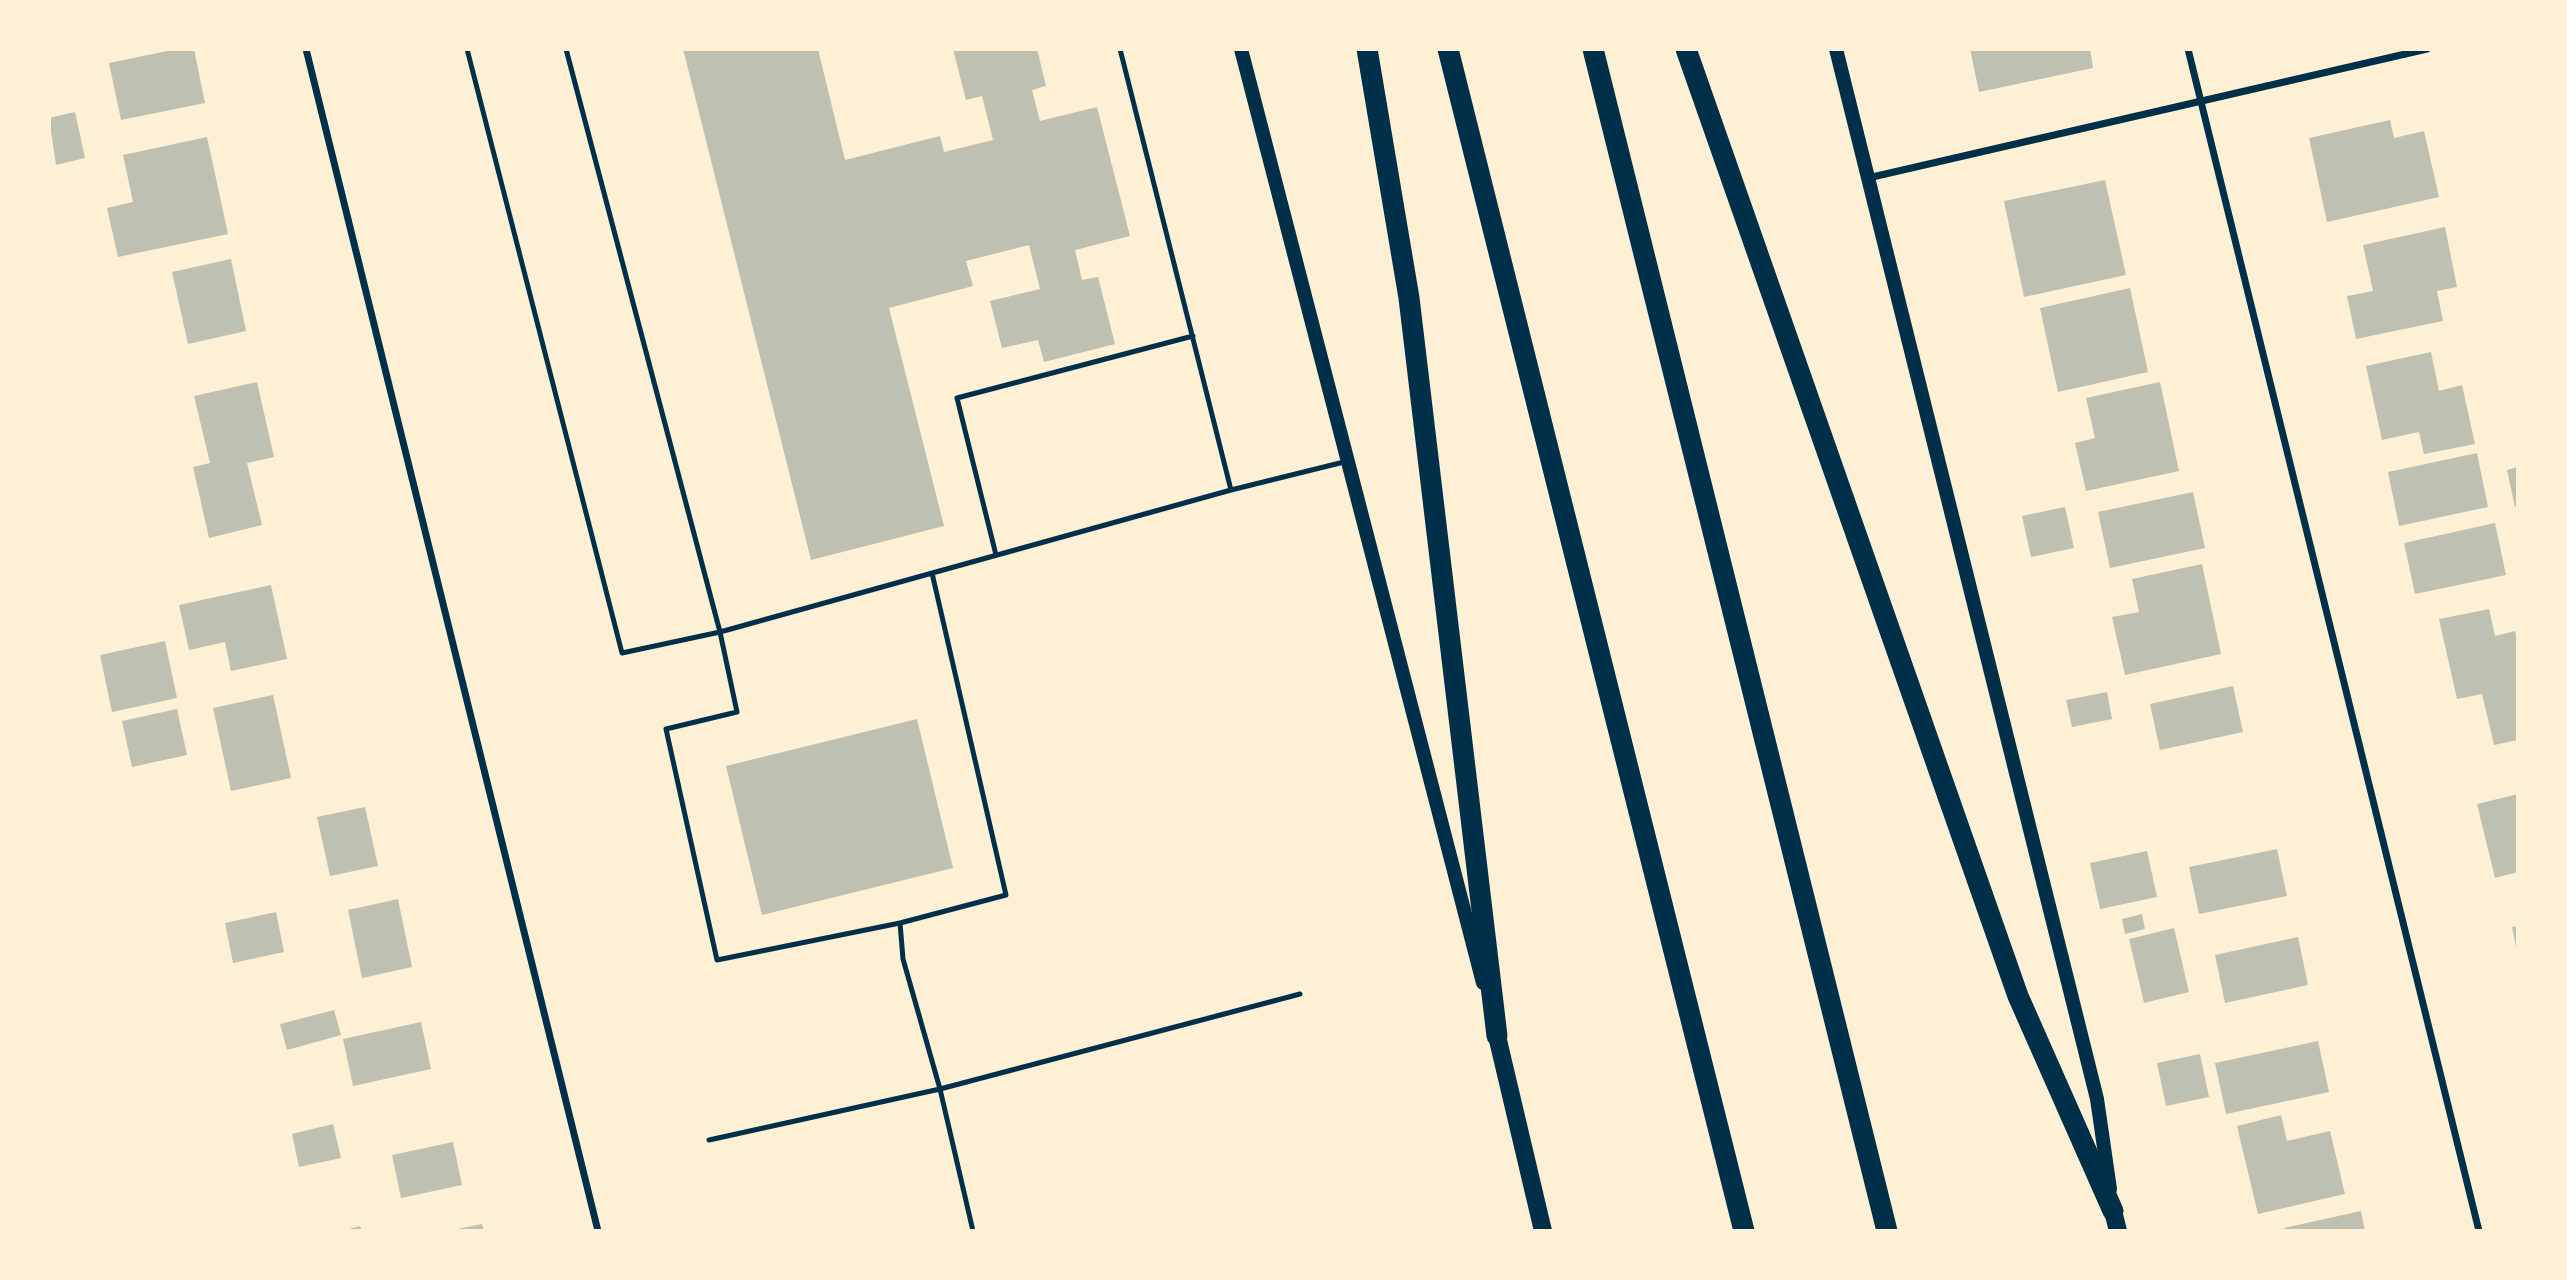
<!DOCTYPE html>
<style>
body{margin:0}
#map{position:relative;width:2567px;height:1280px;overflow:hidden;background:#fdf0d5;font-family:"Times New Roman",serif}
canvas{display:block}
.frame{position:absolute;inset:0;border:51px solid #fdf0d5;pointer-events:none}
</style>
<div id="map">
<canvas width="2567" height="1280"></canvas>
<div class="frame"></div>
</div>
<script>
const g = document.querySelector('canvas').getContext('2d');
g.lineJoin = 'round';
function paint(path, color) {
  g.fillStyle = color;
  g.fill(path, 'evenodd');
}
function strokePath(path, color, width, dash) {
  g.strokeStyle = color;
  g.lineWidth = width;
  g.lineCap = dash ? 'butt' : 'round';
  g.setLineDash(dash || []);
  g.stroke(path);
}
paint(new Path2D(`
 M177,49H194L205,103L121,120L109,63Z
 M683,49H818L845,160L940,136L944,152L993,140L982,96L966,100L953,49H1037L1046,86L1032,90L1040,121L1097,107L1130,236L1075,250L1082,280L1098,277L1115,344L1044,362L1038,340L1002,348L990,301L1040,289L1029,245L966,261L973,286L889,308L944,526L811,560Z
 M1970,49H2090L2093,68L1979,92Z
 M75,112L85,158L56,165L49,118Z
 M2390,120L2394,138L2424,131L2439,197L2327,222L2309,138Z
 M207,137L228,234L118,257L107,208L133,202L123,155Z
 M2105,180L2126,275L2024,297L2004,201Z
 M2445,227L2457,287L2437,291L2443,321L2356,339L2347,296L2373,291L2363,245Z
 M231,259L246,331L188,344L172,272Z
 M2130,288L2148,372L2058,392L2040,308Z
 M2431,352L2439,391L2462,385L2475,444L2424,454L2419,432L2382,440L2366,366Z
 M257,382L274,457L247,463L262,525L209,538L193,467L210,463L194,396Z
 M2160,382L2179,471L2086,491L2075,443L2095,438L2086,398Z
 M2477,453L2488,507L2399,526L2388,472Z
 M2518,467V506L2515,507L2507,470Z
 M2193,492L2205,548L2110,568L2098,512Z
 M2065,507L2074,548L2031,557L2022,516Z
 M2495,523L2506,575L2415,594L2404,543Z
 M2202,564L2221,654L2125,675L2112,617L2139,612L2132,579Z
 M271,585L287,659L231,671L225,642L189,650L179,605Z
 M2489,609L2495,636L2515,631L2518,644V740L2494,745L2482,694L2457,699L2439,619Z
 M165,641L177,698L112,712L100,655Z
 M2233,686L2243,732L2160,750L2150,704Z
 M2107,692L2112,719L2072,727L2066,700Z
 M273,695L291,778L231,791L213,708Z
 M177,709L187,755L132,767L122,721Z
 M917,719L953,868L762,915L726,766Z
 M2518,794V872L2495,878L2477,804Z
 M365,807L378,866L330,876L317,817Z
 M2277,849L2287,896L2199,914L2189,867Z
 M2147,851L2157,897L2100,909L2090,863Z
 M398,899L412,967L362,978L348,910Z
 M276,912L284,952L233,963L225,923Z
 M2142,914L2145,929L2125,934L2122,919Z
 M2518,926V952H2517L2512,927Z
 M2174,928L2189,992L2144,1003L2129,939Z
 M2298,937L2308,985L2225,1003L2215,955Z
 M334,1010L341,1035L287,1050L280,1024Z
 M421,1022L431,1069L353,1086L343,1039Z
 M2318,1041L2329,1092L2226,1114L2215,1063Z
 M2200,1054L2209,1097L2166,1106L2157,1063Z
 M2281,1115L2287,1141L2330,1131L2345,1194L2258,1214L2237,1126Z
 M333,1124L341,1158L299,1167L292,1134Z
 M453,1142L462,1185L401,1198L392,1155Z
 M2361,1211L2365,1231H2285L2284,1228Z
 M482,1224L484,1231H453V1230Z
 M360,1226L362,1231H345V1230Z`), '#bec0b2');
strokePath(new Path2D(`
 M467,49L622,653L720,632L1231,490
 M566,49L720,632L737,712L666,729L717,960L900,923L903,959L940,1089L973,1231
 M1120,49L1231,490L1348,461
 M996,555L957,398L1193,336
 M900,923L1006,895L932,573
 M709,1140L940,1089L1300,994`), '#003049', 5);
strokePath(new Path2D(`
 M306,49L598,1231
 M2188,49L2479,1231
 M1868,178L2427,49`), '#003049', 7);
strokePath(new Path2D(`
 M1241,49L1483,983
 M1836,49L2097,1099L2110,1189`), '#003049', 14);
strokePath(new Path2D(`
 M1497,1036L1543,1231
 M2113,1211L2118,1231`), '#003049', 18);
strokePath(new Path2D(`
 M1367,49L1409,298L1497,1036
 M1448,49L1744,1231
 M1593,49L1887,1231
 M1686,49L2018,996L2113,1211`), '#003049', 21);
</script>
